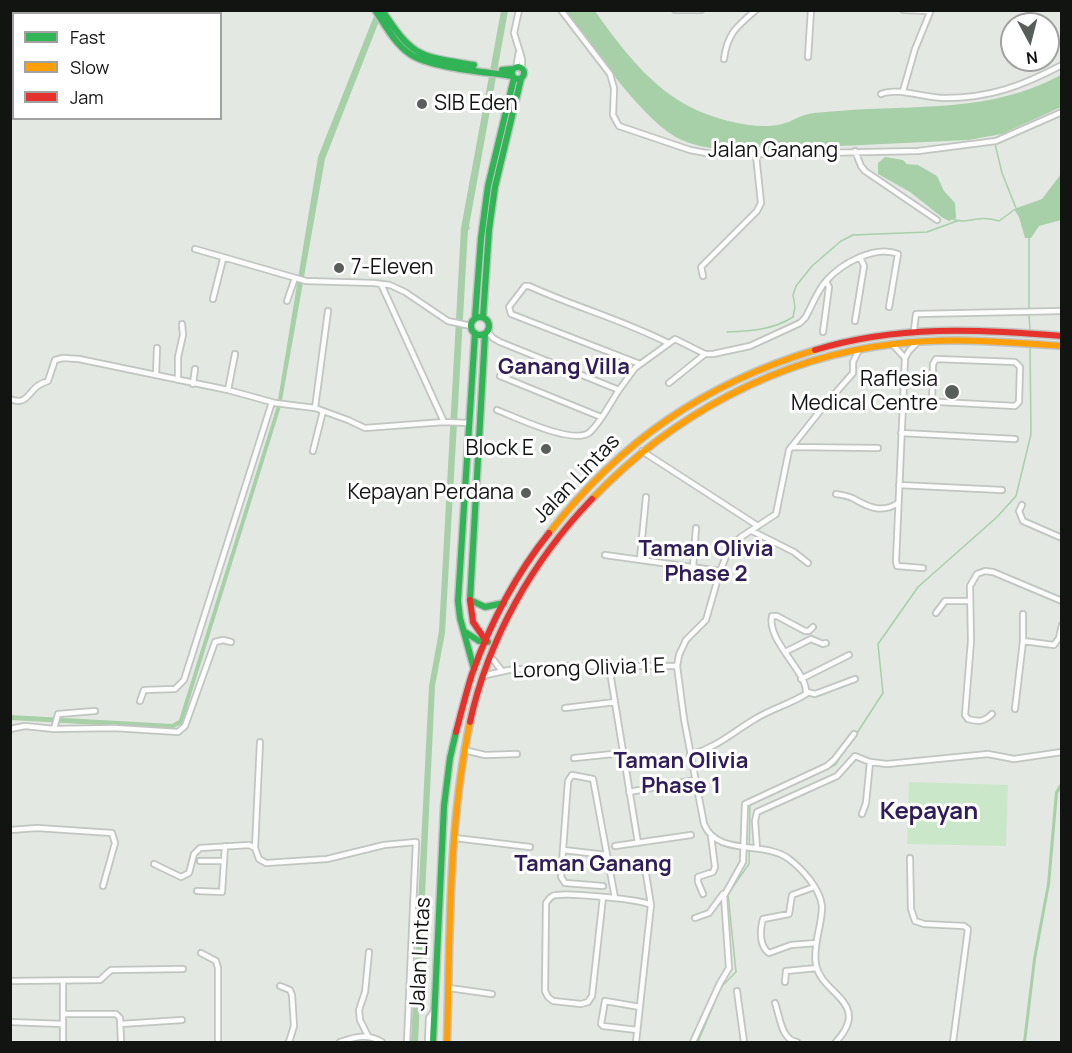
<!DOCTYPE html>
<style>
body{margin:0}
#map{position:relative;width:1072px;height:1053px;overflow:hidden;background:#e3e8e3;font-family:Manrope,sans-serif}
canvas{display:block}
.frame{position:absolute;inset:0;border:12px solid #111411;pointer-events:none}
.legend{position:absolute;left:12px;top:12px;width:210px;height:108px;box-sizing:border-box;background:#fff;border:2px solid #a0a1a0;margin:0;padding:8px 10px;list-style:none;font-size:18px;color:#111411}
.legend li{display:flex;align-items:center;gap:12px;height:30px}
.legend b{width:30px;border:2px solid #a0a1a0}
.north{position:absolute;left:1000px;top:12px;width:60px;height:60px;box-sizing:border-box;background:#fff;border:2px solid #a0a1a0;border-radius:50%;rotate:173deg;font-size:16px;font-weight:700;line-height:24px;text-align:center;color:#111411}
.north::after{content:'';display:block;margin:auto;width:21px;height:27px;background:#5a5e5a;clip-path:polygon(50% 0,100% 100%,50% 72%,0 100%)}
</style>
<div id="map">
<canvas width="1072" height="1053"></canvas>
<div class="frame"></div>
<ul class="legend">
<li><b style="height:8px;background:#30b455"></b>Fast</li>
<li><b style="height:8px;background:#ff9f0a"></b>Slow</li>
<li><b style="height:8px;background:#e5322d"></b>Jam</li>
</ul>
<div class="north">N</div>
</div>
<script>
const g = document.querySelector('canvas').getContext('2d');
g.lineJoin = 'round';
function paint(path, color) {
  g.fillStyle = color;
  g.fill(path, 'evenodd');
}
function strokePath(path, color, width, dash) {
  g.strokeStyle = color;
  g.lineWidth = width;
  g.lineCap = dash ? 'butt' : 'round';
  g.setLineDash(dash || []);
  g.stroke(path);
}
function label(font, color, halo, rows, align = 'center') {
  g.font = font + ' Manrope,sans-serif';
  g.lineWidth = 6;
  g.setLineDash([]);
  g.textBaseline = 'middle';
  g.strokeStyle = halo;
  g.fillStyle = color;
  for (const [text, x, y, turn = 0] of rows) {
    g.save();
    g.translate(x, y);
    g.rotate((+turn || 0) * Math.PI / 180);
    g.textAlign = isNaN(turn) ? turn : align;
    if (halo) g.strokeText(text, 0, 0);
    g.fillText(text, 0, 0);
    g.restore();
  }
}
paint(new Path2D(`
 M909,782L1008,785L1006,846L907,844Z`), '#cae7ca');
paint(new Path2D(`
 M376,11H383L325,159L281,406L182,724L171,729L11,720L10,715L172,724L179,720L277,406L318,157Z
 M501,11H508L469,226L470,229L468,230L445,633L435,686L418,1042H411L429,686L439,631L461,228Z
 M566,11H595C624,52 657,96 706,114C728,122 759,130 782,124C791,122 799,116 808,114C818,112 829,112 839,111C918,104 988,114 1061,75V107L1002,134L968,140L755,150C728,150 698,150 674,136C637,113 593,47 566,11Z
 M885,157L903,160L907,164L918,165L937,176L944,191L955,203L956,218L949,221L943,218L910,192L878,174V163Z
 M1061,174V220L1039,226L1031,238H1025L1019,217L1014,209L1042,199Z
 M1061,782V789L1058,793L1050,884L1036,959L1026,1042H1023L1033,959L1047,884L1055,792Z`), '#a7cfa8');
strokePath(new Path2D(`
 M995,144L1002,173L1016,208
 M953,219C962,223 969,220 978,219C985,218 992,219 999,221L1014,210
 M1029,238V310
 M1029,314L1030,331
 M727,332C750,331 773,330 793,317L795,307L793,295L796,286L812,266L841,241L853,235L927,232L957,221
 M855,736L883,693L878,644L918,587L997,517L1016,496L1031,434L1030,347
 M698,1042L721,987L736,972L728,894L749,864L750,805L835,765L852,740`), '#a7cfa8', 1.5);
const street = new Path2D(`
 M519,10L514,33L522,59V70
 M561,10L610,74L614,88L613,115L619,126L690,150L717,155L918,151L996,141L1062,112
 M675,10H701
 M903,10L930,11
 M808,57L811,10
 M724,59C727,34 737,26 756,10
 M516,68L519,52
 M903,91L915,49L931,10
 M881,94C897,87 925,98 945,98C990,98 1022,86 1062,65
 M855,151L861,166L865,171L937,220
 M195,249L306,281L374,283L390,285L405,292L448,321L471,326
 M703,276L701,267L757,211L761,203L756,155
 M381,284L444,422
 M213,299L223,259
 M287,301L295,278
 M855,321L864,266L860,257
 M914,330L916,314L1062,311
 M488,332L493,338L500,342L619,390L635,368L675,339L705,354H713L750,346L800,323L805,318C812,306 817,291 826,281C842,263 875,245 898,254L889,307
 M823,332L829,287L826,281
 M918,342L909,351L905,358L896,561L897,566L923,568
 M893,345L905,358
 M640,364L511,314L509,307L525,286H529C575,307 623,320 668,343
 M156,375L157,348
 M500,376L601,417
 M178,380V357L183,335L182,324
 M669,383L705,354
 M193,384L195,369
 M228,390L235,354
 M10,399C27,406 28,392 39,385C42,383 45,382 48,381L55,360L63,358L79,359L228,390L275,403L315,408L348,420L365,428L444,422L469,423
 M902,400L1015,406L1019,402L1020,367L1015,362L936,359L933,364L932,402
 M315,408L328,311
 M497,410C515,417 575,446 590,432C602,421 610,403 619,390
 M901,433L1015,439
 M791,447L878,448
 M313,451L323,411
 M642,451L758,526
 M899,485L1002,490
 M836,494C842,495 851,496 856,500C870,508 883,513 898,503
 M1022,505L1019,511L1023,521L1062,538
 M752,531L794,552L808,563
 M605,555L720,571
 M640,559L646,497
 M693,567L696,528
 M936,613L945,601H970
 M1023,614V641L1054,645L1059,638L1062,625
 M785,652L811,639L823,644L826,643
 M491,657L502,671
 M609,666L638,843
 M486,675L509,670L566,666H677
 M801,679L849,655
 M807,692L815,694L855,679
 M140,701L144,690L175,689L184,680L272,402
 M565,708L615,702
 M1015,709L1023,641
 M992,714C984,722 978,722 968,719L965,715L971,641L970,586L977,574L985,571L993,572L1062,601
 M10,729L25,726L54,729L114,728L178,732L185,726L215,642L223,640L231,642
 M54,729L58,714L95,711
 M464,750L485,755L517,754
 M690,755C716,748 733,732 755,719C771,709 790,704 806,694C809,673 766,641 772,616H777L805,631H809L813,627
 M574,758L623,753
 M629,792L695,780
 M862,814L866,803L870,762
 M10,830L37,828L112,833L115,843L103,886
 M455,838L530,847
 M615,846L691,835
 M255,848L260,742
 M757,848L755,821L757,812L837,776L855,756L870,762L887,764L988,754L1014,759L1062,752
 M563,850L607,855
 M910,858L911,909L915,921L924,924L964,926L968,929L953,1042
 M200,861H224
 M154,864L181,877L189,873L194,854L200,848L249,845L255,848L259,859L266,863L327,859L384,845L416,842L407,1042
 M646,874L651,905
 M603,886L565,883L561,877L568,781L572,775L593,779L615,898
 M814,887L792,895L789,914L763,919C760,930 759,946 769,953L791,945L816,943
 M197,891L222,892L225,846
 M703,894L698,882V877L713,872L715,867L711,836
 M603,897L592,996L588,1002L581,1004L553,1001L548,997L545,991L546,903C549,899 551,895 557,895C570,893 640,899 651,905L636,1042
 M695,918L709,913L723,894
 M201,953L216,961L218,968V1042
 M10,981L100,980L111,970L183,969
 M63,981V1042
 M785,982L786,971L817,968
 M280,986L290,990L292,995L294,1026L289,1042
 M449,988L492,994
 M737,991L744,1042
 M775,1003C780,1016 781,1040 797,1042
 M63,1014H116L120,1018L121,1042
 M10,1022L63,1024
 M120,1024L182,1020
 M637,1030L603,1026L601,1024L605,1001L640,1007
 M368,1036L360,1020L359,1010L365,992L369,952
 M340,1042C355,1037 368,1033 382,1042
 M428,1042L429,1018L434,1011
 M693,1042L720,983L729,968L724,896L743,862L745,804L827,766L834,760L854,734
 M836,1042C872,1002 822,995 816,965C814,955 816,944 818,934C820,925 822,915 822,906C820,888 802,869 789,859C765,840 717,857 704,824L684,719L677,666L679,655L686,640L706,620L720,571L730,547L741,537L776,514L789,450L824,406L853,373V362L858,352`);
const fast = new Path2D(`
 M375,10C385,25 395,44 410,54C430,68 487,72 512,76
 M382,10C413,58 419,56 474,65
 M512 73a6 6 0 1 1 12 0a6 6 0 1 1-12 0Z
 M502,70L513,69
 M471 326a9 9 0 1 1 18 0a9 9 0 1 1-18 0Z
 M483,317L489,230L495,187L521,79
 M475,318L481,238L488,186L514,78
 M485,334L470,600L485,607L504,603
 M465,632L479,641L488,642
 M474,669L460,618L458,601L475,333
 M433,1042L444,806L450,758L456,732`);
const slow = new Path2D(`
 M592,499C671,416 778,357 894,344C949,337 1006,342 1062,346
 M549,533C621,441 704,384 815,350
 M447,1042C450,935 448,827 470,722`);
const jam = new Path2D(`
 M815,350C897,325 978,329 1062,336
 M470,600L473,622L486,641
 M470,722C488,639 533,560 592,499
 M456,732C461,713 466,693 472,674C490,624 516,574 549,533`);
strokePath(street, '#c1c5c1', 8);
strokePath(fast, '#c1c5c1', 9);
strokePath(slow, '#c1c5c1', 9);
strokePath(jam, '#c1c5c1', 9);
strokePath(street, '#fbfcfb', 4.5);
strokePath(fast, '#30b455', 6);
strokePath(slow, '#ff9f0a', 6);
strokePath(jam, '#e5322d', 6);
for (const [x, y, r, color] of [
 [422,104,6,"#5a5e5a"],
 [339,268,6,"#5a5e5a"],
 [952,392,8,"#5a5e5a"],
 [546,449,6,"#5a5e5a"],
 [526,493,6,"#5a5e5a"]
]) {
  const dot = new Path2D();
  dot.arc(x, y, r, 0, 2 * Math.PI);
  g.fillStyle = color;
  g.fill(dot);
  strokePath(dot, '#fff', 2);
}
label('21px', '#111411', '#fff', [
 ["SIB Eden",434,104,"left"],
 ["7-Eleven",351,268,"left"],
 ["Raflesia",938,380],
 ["Medical Centre",938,404],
 ["Block E",534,449],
 ["Kepayan Perdana",514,493]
], 'right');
label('21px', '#111411', '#fff', [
 ["Jalan Ganang",773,151],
 ["Jalan Lintas",577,479,-46],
 ["Lorong Olivia 1 E",589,669,-2],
 ["Jalan Lintas",421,954,-87]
]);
label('bold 22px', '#301c56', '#fff', [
 ["Ganang Villa",564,368],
 ["Taman Olivia",706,550],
 ["Phase 2",706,575],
 ["Taman Olivia",681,762],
 ["Phase 1",681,787],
 ["Taman Ganang",593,865]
]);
label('bold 24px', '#301c56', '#fff', [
 ["Kepayan",929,812]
]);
</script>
